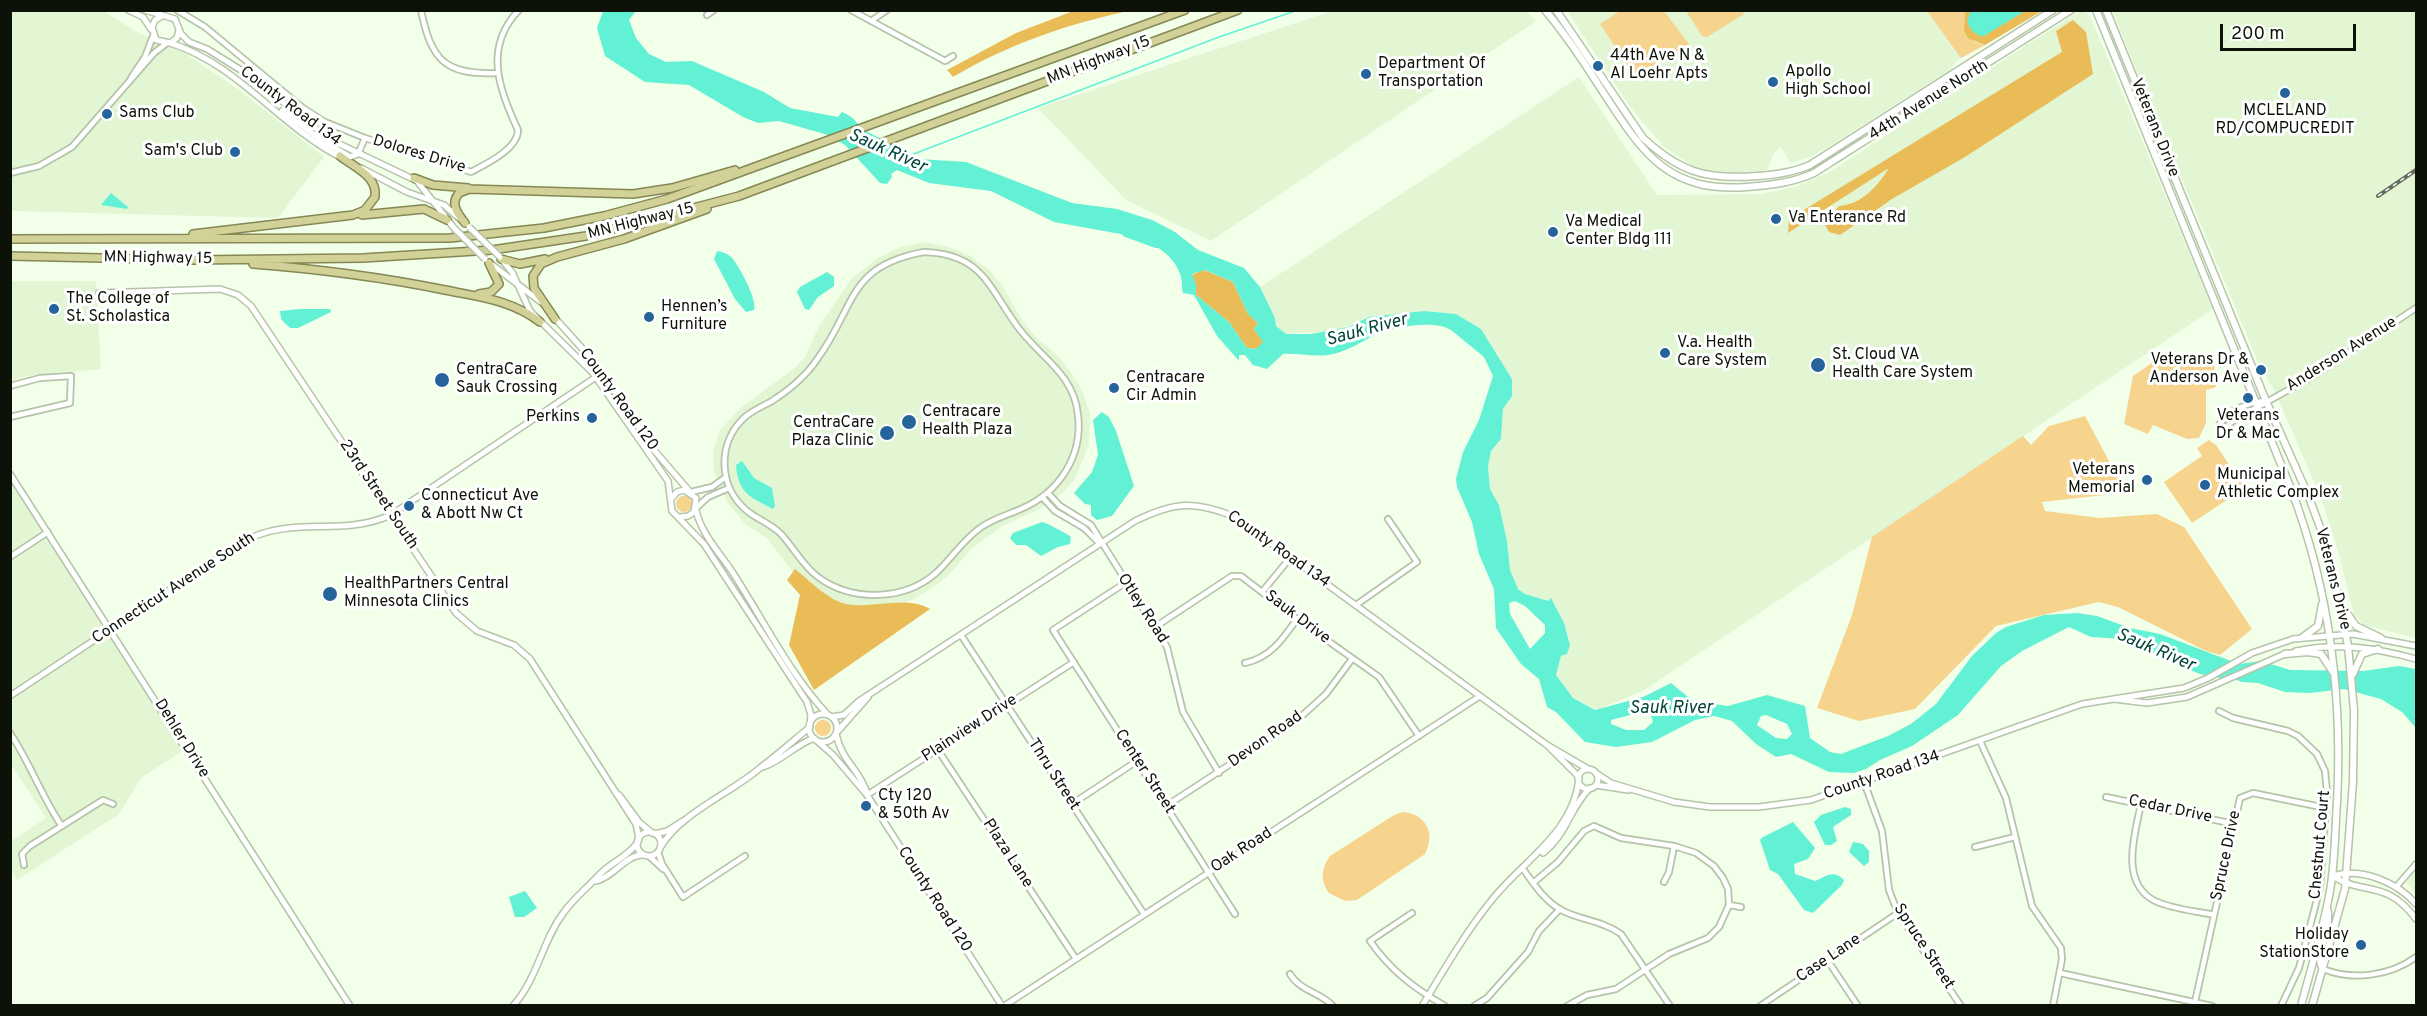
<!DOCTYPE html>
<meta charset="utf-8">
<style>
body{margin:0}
#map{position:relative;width:2427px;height:1016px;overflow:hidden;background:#f2ffe9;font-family:Overpass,sans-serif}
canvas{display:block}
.frame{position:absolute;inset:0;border:12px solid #0d1209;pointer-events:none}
.scale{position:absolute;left:2220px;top:24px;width:136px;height:27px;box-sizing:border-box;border:3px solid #0d1209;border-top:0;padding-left:8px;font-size:18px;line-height:21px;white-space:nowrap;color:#0d1209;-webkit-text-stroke:4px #fff;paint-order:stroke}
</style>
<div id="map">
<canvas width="2427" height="1016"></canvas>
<div class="frame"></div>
<div class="scale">200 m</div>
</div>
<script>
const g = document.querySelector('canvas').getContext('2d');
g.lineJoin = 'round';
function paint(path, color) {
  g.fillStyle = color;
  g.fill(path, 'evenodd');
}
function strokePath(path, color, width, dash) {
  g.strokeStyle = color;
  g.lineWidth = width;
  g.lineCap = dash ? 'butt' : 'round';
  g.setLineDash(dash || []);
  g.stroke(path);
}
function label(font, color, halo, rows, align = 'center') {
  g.font = font + ' Overpass,sans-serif';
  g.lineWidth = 6;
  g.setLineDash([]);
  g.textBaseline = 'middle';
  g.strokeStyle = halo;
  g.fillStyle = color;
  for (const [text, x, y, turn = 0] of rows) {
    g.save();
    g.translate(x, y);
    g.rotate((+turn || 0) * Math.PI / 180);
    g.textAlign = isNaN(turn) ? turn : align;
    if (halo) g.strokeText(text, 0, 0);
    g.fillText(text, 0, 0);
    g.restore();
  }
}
paint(new Path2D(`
 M2009,10L2018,25L1956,61L1950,70L1825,149L1810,157L1790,163L1781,147L1775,151L1767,170L1727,173L1694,167L1663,146L1630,107L1567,11Z
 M11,11H103L139,33L186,54L238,89L324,157L278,218L11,211Z
 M1332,11H1526L1536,21L1211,241L1126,200L1038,108Z
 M2080,11H2084L2090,16L2213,309L1643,691L1597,710L1573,698L1556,675V668L1570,640L1555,604L1525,594L1515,585L1510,570L1507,541L1499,505L1490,489L1488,466L1491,451L1501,439L1503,409L1512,396V379L1481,329L1456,314L1424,311L1369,317L1335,331L1286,334L1276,326L1275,318L1260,287L1579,77L1657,195L1759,194L1795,187L1829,172Z
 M2112,11H2416V638L2364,625L2354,615L2341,562L2322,500L2275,392L2260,367Z
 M925,242L949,247L969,255L989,270L1002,285L1023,322L1034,335L1062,360L1081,388L1090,413L1089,445L1074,481L1060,495L1040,509L1002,526L970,550L946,578L915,599L882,608H843L795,575L767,538L745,524L727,502L714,472L713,450L720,430L742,407L796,367L805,357L819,326L852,278L878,258L901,247Z
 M10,281H96L101,369L25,376L11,381Z
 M10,479L109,627L11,692H10Z
 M111,632L186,749L142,777L119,814L17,880L11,870L10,842L46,818L11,764V700Z
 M2416,870V894L2406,883Z`), '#e2f6d4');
paint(new Path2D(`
 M1620,11H1664L1689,44L1638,76L1634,75L1600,24Z
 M1686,11H1742L1744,14L1707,37L1702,36Z
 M1927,11H1965L1975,42L1985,45L1961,58Z
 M2166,353L2214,364L2216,387L2206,390V423L2199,438L2187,439L2153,425L2148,434L2124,424L2133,376Z
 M2085,416L2118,478L2111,491L2105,495L2042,502L2045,511L2100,518L2157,514L2184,527L2252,629L2220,655L2206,651L2118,607L2099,602L1996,626L1915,709L1859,721L1817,708L1852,615L1872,537L2023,436L2031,445L2049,426Z
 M2209,440L2216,445L2245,488L2192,523L2164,482L2202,456L2197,448Z
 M676 504a8 8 0 1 1 16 0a8 8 0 1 1-16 0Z
 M815 728a8 8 0 1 1 16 0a8 8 0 1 1-16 0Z
 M1403,812C1426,814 1436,833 1425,854L1357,900L1345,901L1329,893C1320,881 1321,868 1330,856L1394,815Z`), '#f6d48e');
paint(new Path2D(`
 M1076,10L1128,11C1065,25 1009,44 953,77L947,70L1016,33Z
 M1965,11H2042L1985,45L1968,38L1964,31Z
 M2073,20L2086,32L2093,74L1965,157L1892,199L1840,235L1829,232L1824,223L1839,206C1862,204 1877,187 1889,168L1788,233L1789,219L2062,52L2056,31Z
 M1204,270L1233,282L1248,314L1258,323L1254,329L1264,342L1256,349L1247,348L1229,322L1196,295V285L1191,275Z
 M795,569C809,580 828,600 846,604C874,609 906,595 930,609L814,690L789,645L800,595L787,580Z`), '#e9bc57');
paint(new Path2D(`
 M603,11H636L629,20L636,38L649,54L666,62L692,61L764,92L790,108L838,117L842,112C858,119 855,124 866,131L919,159L966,162L1072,203L1117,209L1152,220L1175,232L1198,250L1244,268L1260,287L1275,318L1276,326L1286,334H1311L1348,327L1369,317L1424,311L1456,314L1481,329L1512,379V396L1503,409L1501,439L1491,451L1488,466L1490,489L1499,505L1507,541L1510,570L1518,589L1525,594L1548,601L1551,598L1564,623L1570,645L1567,654L1561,656L1556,675L1573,698L1595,710L1643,697L1671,683L1693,701L1728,706L1767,695L1805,706L1810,738L1830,752L1841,754L1888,736L1911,724L1936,704L1972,656L1996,633L2006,627L2044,615L2077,613L2097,616L2130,628L2160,634L2239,664L2261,661L2290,670L2363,671L2399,666L2416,669V728L2402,712L2381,699L2344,689L2310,693L2285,692L2258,683L2242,682L2193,663L2134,648L2122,639L2091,637L2069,627L2022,651L2001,666L1958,715L1912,746L1880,760L1866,769L1854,773L1829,772L1791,754L1776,757L1756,744L1732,721L1714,716L1695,720L1652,742L1616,747L1585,742L1556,712L1547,707L1539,679L1521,664L1496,628L1494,589L1479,554L1472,522L1457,487L1456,479L1463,452L1479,420L1493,376L1484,357L1451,330C1437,320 1396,326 1379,333C1363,340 1351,350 1333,354C1316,358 1300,353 1283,354L1267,369L1253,365L1245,355H1239V361L1217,336L1194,295L1183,293C1181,287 1183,281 1180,274C1174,255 1154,244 1137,237L1054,222L991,191L929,183L897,170L891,174L892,177L887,184L880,183L845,145L828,135L779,121L758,123L743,117L689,85L645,82L605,56L597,28ZM1205,270L1233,282L1248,314L1258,323L1254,329L1263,342L1256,349L1247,348L1229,322L1196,295V285L1192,274ZM1515,601L1525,606L1545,625V633L1530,649L1510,614L1509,603ZM1646,711L1651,715L1653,722L1644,730H1626L1611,724V720ZM1766,715L1787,724L1792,734L1787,739L1776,738L1757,725L1761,716Z
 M1971,11V10L2025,11L1984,36C1975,36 1970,29 1967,21Z
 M111,193L128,207L127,209L101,205Z
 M717,251C722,252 727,253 731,257C739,265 758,301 754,310L746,312L735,299L714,259Z
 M827,272L834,277V286L818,297L809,310L805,309L797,292L800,287Z
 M300,309H330L331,312L298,328H290L281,319L280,311Z
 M1102,412L1109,417L1116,431L1134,486L1112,516L1097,520L1091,515V505L1085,504L1074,493L1092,472L1098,455L1093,420Z
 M742,461L754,478L772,488L775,506L773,509C752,498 738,494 736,465Z
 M1042,522C1045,522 1068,534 1071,537L1070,544L1058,547L1041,556L1026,545H1016L1010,538L1013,533Z
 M1845,807L1851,809V815L1833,827L1837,841L1831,845H1825L1814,822L1821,815Z
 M1793,822L1815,848L1808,859L1794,864L1795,874L1815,881C1827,876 1833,869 1844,880L1842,885L1813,913L1804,910L1778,874L1770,870L1760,840L1763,837Z
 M1853,842L1863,844L1869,851V862L1864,866L1849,852Z
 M525,891L537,908L524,917H515L509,897Z`), '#63f1d6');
strokePath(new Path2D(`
 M911,155L1219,37L1298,10`), '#63f1d6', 1.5);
strokePath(new Path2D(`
 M1126,233L1156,244
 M2163,655L2201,670L2221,674`), '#63f1d6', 8);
const minor = new Path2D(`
 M177,10L205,27L303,108L325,122L365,138L471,172C486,164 518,149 518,130C499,90 483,47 519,10
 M421,10C431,60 445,75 496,73
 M851,10L945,61L953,56
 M707,15L714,10
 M871,21L887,10
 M131,78L145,57L153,36
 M358,154L365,138
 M10,173L39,166L72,147L154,53L167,43
 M924,252C982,254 988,286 1017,326C1039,357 1074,373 1078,415C1083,456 1059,492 1023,508C1008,515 994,518 980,528C963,540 951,559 936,573C904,601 852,602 818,577C802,565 794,548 781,534C770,523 756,519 746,510C718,486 717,442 745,417C753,410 763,406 772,401C789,390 807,375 818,358C856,306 847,266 924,252Z
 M10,386L40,378L71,376L70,403L10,417
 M2221,436L2225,428L2234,420L2310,378L2416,308
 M2221,436L2219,425C2227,410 2250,402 2266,401
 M691,492L712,487L726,477
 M1048,493L1060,506L1091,525L1167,647L1183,712L1219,773
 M1042,497L1055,511L1084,528L1099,543
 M696,508L708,497L729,488
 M10,557L48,532
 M1125,583L1053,630L1235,914
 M1262,592L1290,558
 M1356,605L1417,562L1388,519
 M1155,627L1232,576H1241L1297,619L1379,677L1419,736
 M961,635L1144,914
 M1245,663C1270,658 1283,639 1297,619
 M2219,711L2233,718L2288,731L2298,736L2317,754L2325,771L2327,792L2320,888L2299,968L2281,1006
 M10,733C30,763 41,795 61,825
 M1980,741L2006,798L2032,906L2061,948L2062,959L2053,1006
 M938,750L1076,959
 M1864,782L1882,831L1889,890L1898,913L1961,1006
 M867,795L1074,662
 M2106,797L2234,824
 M1072,804L1137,761
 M2141,804C2135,833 2119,883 2155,901C2172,909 2196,911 2214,915
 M1166,806L1295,722L1326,694L1352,659
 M1975,847L2015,837
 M658,852L662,864L683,897L745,856
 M649,856L663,869
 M24,865L22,854L30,846L103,800L113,804
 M1523,869C1534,884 1545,902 1563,911C1581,920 1603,921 1621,934L1670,1006
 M1664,882L1669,872L1674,846
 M1533,883L1558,862L1584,831L1594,826L1621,838L1674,846L1696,853L1714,866L1723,878L1728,889L1729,905L1719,927L1708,938L1669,954L1616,989L1587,995L1567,1006
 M2396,887L2416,864
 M1729,905L1741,907
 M1412,913L1370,941C1391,971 1414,988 1445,1006
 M1828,961L1858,1006
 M2323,969C2353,981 2390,976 2416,957
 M2060,973L2212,1006
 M1290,974C1300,991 1320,992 1333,1006
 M2195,1002L2240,798L2253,793L2326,808
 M1004,1006L1480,696
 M1474,1006L1487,998L1528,952L1539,931L1560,909
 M1760,1006L1898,913`);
const tertiary = new Path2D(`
 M128,10L143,17L151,29
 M145,10L175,19L181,34L189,42L207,49L252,77L329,139L417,181L454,228
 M162,16L155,20L152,27L156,40L170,43L177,38L179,30
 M170,43C238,64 280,127 342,158
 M282,111L321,140L350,157L358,154
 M361,168L407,192L444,205L459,218
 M502,260L512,272L530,311L593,373L668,481L672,511L704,544L807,702L811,715L810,725
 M491,264L541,302
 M99,293L220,289L238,295L251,306L456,613L477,631L514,645L530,659L636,824L639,839
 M553,316L598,366L654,450L690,492
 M10,474L350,1006
 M671,499L677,492L684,490L696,498L694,512L688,516L680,517
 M696,510C701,534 720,553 733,573C764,621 789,673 828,715
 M2296,651C2338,642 2376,648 2416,659
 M10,696L242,542C294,514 339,538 391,515L596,377
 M2114,699L2147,703L2187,697L2287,653
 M809 728a14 14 0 1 1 28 0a14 14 0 1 1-28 0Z
 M831,717L844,715L859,701L1135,521C1174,502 1195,500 1235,517L1547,745L1588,769
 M837,732L868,697
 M836,734C842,762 859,768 867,793
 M815,739L833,755L867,795L1002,1006
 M1547,745L1579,777
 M763,767C781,761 794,746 814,738
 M1578 779a10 10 0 1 1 20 0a10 10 0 1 1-20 0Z
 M1596,773L1611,783L1674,802L1710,807H1759L1811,800L2082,704L2184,688L2208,678L2252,653L2293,639L2353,634L2416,646
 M1596,785L1628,790
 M619,795L639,822L652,833
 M637 844a12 12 0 1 1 24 0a12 12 0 1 1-24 0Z
 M655,834L667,831L689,817
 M660,848C680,813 730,794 760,768C777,755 793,741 810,727
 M1543,853C1568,833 1570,807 1590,788
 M2332,876C2366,896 2386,879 2416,919
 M2332,876C2361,867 2397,882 2416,904
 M596,881C614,877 625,855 643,855
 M513,1006C538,978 542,941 564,912C574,898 588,887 599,875C611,862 628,857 638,842
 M1422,1006C1444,970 1465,933 1491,901C1522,861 1573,834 1579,779`);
const secondary = new Path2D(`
 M1545,10C1566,35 1584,62 1601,89C1641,150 1665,193 1747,187C1771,185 1792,183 1814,173L2071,10
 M1556,10L1643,138C1680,172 1706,180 1756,176C1775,175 1792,173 1810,165L2053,10
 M2096,10L2291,489C2332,596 2344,705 2336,819C2335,843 2334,868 2330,891C2323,930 2311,968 2301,1006
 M2106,10L2266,401L2308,495L2323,535L2337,591L2348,646L2354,710L2353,782L2345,889L2312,1006
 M2344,609L2356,626L2381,638
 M2303,637L2318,626L2322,604
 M2285,654L2308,652L2321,654L2333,672
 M2353,674L2362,654L2378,649
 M2323,969C2313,955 2333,927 2327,908`);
const trunk = new Path2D(`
 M414,178L433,185L468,188
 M362,215L424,209L447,220
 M465,223C457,213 450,204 459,193L469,189L633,194L672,188L735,170
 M193,234L353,215L365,210L375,197C378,176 354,167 340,156
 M10,239L450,238L544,228L604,216L667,199L1185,10
 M10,256L194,260L363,258L492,250L586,236L739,196L1238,10
 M501,259L520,264L545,259
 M253,264C318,269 381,277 445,290C479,297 512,300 540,322
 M479,294L491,292L499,284L489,263
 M555,319L534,288L533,276L541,264L557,257L624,239L707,209`);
strokePath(minor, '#b5c4aa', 8);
strokePath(tertiary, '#b5c4aa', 8);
strokePath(secondary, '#b5c4aa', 9);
strokePath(trunk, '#858755', 10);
strokePath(minor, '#fff', 4.5);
strokePath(tertiary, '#fff', 5);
strokePath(secondary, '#fff', 6);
strokePath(trunk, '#d2d298', 7);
const rail = new Path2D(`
 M2378,196L2416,170`);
strokePath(rail, '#636b5d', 4);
strokePath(rail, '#fff', 1.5, [4.5]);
const tertiaryBridge = new Path2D(`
 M469,227L500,257
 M454,228L485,259`);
strokePath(tertiaryBridge, '#b5c4aa', 8, []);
strokePath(tertiaryBridge, '#fff', 5);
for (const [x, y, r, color] of [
 [1598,66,6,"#25649a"],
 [1366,74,6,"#25649a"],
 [1773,82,6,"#25649a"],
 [2285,93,6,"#25649a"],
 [107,114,6,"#25649a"],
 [235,152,6,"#25649a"],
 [1776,219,6,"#25649a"],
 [1553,232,6,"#25649a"],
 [54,309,6,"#25649a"],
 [649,317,6,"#25649a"],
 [1665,353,6,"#25649a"],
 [1818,365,8,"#25649a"],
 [2261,370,6,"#25649a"],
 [442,380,8,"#25649a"],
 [1114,388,6,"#25649a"],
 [2248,398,6,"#25649a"],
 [592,418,6,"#25649a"],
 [909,422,8,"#25649a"],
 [887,433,8,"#25649a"],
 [2147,480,6,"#25649a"],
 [2205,485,6,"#25649a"],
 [409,506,6,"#25649a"],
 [330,594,8,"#25649a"],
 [866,806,6,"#25649a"],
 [2361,945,6,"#25649a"]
]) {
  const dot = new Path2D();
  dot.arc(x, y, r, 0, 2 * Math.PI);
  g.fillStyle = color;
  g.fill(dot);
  strokePath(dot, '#fff', 2);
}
label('16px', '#0d1209', '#fff', [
 ["44th Ave N &",1610,57],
 ["Al Loehr Apts",1610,75],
 ["Department Of",1378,65],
 ["Transportation",1378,83],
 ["Apollo",1785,73],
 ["High School",1785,91],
 ["MCLELAND",2285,112,"center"],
 ["RD/COMPUCREDIT",2285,130,"center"],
 ["Sams Club",119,114],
 ["Sam's Club",223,152,"right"],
 ["Va Enterance Rd",1788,219],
 ["Va Medical",1565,223],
 ["Center Bldg 111",1565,241],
 ["The College of",66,300],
 ["St. Scholastica",66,318],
 ["Hennen’s",661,308],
 ["Furniture",661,326],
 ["V.a. Health",1677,344],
 ["Care System",1677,362],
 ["St. Cloud VA",1832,356],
 ["Health Care System",1832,374],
 ["Veterans Dr &",2249,361,"right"],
 ["Anderson Ave",2249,379,"right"],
 ["CentraCare",456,371],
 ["Sauk Crossing",456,389],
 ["Centracare",1126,379],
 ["Cir Admin",1126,397],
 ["Centracare",922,413],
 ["Health Plaza",922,431],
 ["Veterans",2248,417,"center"],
 ["Dr & Mac",2248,435,"center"],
 ["Perkins",580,418,"right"],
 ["CentraCare",874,424,"right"],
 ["Plaza Clinic",874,442,"right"],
 ["Veterans",2135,471,"right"],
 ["Memorial",2135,489,"right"],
 ["Municipal",2217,476],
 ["Athletic Complex",2217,494],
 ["Connecticut Ave",421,497],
 ["& Abott Nw Ct",421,515],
 ["HealthPartners Central",344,585],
 ["Minnesota Clinics",344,603],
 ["Cty 120",878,797],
 ["& 50th Av",878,815],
 ["Holiday",2349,936,"right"],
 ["StationStore",2349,954,"right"]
], 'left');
label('16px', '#0d1209', '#fff', [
 ["MN Highway 15",1099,61,-21],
 ["44th Avenue North",1929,101,-32],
 ["County Road 134",290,107,37],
 ["Veterans Drive",2154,128,68],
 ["Dolores Drive",419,155,17],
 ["MN Highway 15",641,222,-14],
 ["MN Highway 15",158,259,1],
 ["Anderson Avenue",2342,355,-32],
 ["County Road 120",618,400,54],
 ["23rd Street South",378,495,56],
 ["County Road 134",1278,550,35],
 ["Veterans Drive",2332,579,76],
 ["Connecticut Avenue South",174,589,-33],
 ["Otley Road",1142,609,57],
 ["Sauk Drive",1297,618,37],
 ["Plainview Drive",970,729,-33],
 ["Dehler Drive",181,739,58],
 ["Devon Road",1266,740,-35],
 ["Center Street",1144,772,57],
 ["Thru Street",1053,775,57],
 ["County Road 134",1882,776,-19],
 ["Cedar Drive",2170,810,12],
 ["Chestnut Court",2321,845,-85],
 ["Oak Road",1242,851,-33],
 ["Plaza Lane",1007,854,57],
 ["Spruce Drive",2227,856,-78],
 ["County Road 120",934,900,57],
 ["Spruce Street",1923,947,57],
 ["Case Lane",1829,959,-34]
]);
label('italic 18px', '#004338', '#fff', [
 ["Sauk River",887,152,24],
 ["Sauk River",1367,331,-15],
 ["Sauk River",2155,651,23],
 ["Sauk River",1671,709]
]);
</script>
